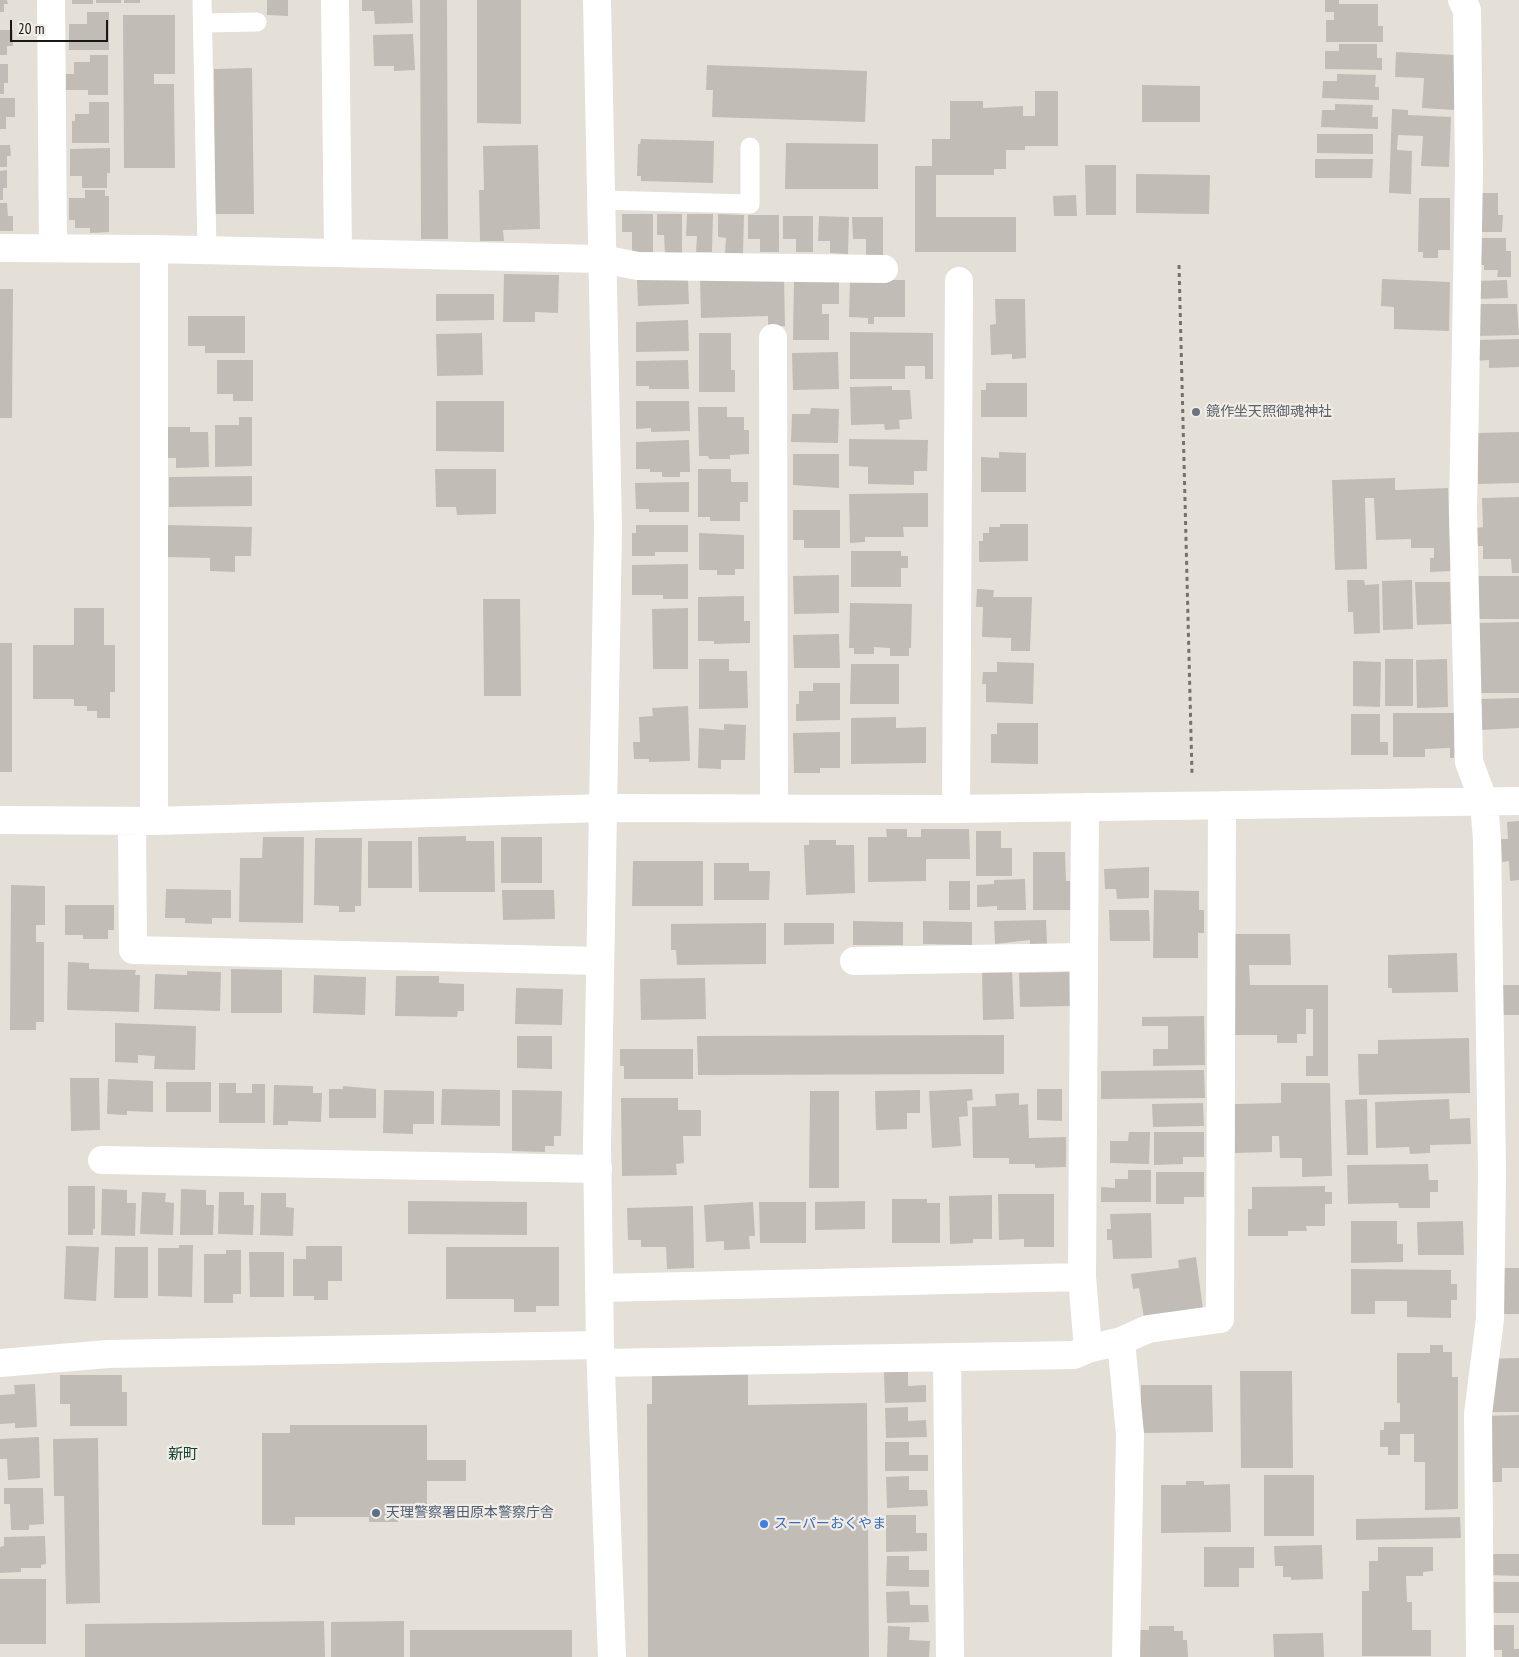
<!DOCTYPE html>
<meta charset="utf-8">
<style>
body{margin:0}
#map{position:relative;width:1519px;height:1657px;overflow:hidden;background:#e4e0d8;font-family:"PT Sans Narrow",sans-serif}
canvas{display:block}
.scale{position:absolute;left:10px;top:20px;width:98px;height:22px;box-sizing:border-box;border:2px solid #191815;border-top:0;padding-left:6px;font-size:15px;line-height:18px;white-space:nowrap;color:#191815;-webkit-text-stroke:4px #f1ede6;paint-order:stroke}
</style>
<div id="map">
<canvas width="1519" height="1657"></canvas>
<div class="scale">20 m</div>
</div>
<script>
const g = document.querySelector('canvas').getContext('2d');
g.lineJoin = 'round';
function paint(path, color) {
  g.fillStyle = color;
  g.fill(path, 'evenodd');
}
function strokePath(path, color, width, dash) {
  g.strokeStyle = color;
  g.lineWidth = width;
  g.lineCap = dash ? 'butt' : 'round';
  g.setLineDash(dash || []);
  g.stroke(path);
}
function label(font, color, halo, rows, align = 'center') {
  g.font = font + ' "PT Sans Narrow","Noto Sans JP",sans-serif';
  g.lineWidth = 4.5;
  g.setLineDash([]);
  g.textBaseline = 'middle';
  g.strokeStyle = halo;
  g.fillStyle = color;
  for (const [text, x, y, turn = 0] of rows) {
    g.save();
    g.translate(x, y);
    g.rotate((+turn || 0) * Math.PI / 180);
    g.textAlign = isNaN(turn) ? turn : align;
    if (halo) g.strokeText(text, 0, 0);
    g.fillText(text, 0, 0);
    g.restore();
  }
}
paint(new Path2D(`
 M0,0H7L8,4H4V12H0Z
 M72,0H93V4H72Z
 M96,0H121V3H96Z
 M124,0H140V3H124Z
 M267,0H288V16L267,15Z
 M362,0H412L413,23L375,24L374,11H362Z
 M420,0H447L448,239H421Z
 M477,0H521V124L477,123Z
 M1325,0H1339V4H1378V26H1383V42H1326V20H1334V12H1325Z
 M87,12H109V50H69V24H87Z
 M123,15H175V74H154V84H174L175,168H124Z
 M0,30H13V46H7V55H0Z
 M413,34L415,70L394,71V66H374L373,35Z
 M1339,44H1377V58H1382V70L1325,69V51H1339Z
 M1396,52L1456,55L1454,110L1422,108L1424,78L1395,77Z
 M90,55H108V95H88V90H66V74H74V62H90Z
 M0,64H8V83H4V94H0Z
 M707,65L867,71L865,122L712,117L713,90H706Z
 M252,68L254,214H215L214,69Z
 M1337,74L1376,75L1375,87H1379V100L1322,98L1323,81H1337Z
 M1142,85L1200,86V122H1142Z
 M1035,91H1058V146H1025V150H1006V169H994V175H936V217H1016V252H915V166H932V139H950V101H983V108L1023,106V116H1035Z
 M0,98H15V117H6V129H0Z
 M89,102H109V143H72V121H75V114H89Z
 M1335,104L1373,105L1372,117H1378V129L1321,127L1322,110H1335Z
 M1392,109L1408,110V115L1451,117L1449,167L1421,166L1423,136L1398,135L1397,150L1412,151L1411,194L1389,193Z
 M1317,134H1373V154L1317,153Z
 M641,139L714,141L713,183L641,181V176H637L638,144H640Z
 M786,143L878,144V189H785Z
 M0,145H10L11,156H7V167H0Z
 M538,145L540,229L503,230L504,241H480L479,190H484L483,146Z
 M110,148V173H107V188H82V176H70V149Z
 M1315,159H1373L1372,178H1315Z
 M1085,165H1116V215H1086Z
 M7,170V188H3V200H0V171Z
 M1136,174L1210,175L1209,214L1136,213Z
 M85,190H105V196H109V232L90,233V228H75V220H69V198H85Z
 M1482,193H1498V215H1503L1502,232H1477Z
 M1076,195L1077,216H1054L1053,196Z
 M1419,198H1450V250H1438V258H1423V252H1418Z
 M0,203H7L8,216H13V231H0Z
 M622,214H653V252H632V232H622Z
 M657,214H682V253L665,254L664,235H657Z
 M687,214H713L712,252H696L697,236H686Z
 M718,214L744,215L743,254L725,253L726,238L718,237Z
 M748,215H779V252H760V239H748Z
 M783,216H813V252H796V239H783Z
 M819,216L849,217L848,254L830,253V241H818Z
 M852,217H883V255H866V239H853Z
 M1475,238H1506V251H1511V277H1497L1498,270H1484V265H1475Z
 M504,274L559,275L558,313L535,312V322H503Z
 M784,278L785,326L768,327V316L701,318L700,279Z
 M794,278L839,279V304H822V314H829V340H793Z
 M688,279L689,304L638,306L637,280Z
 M1382,279L1450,282L1449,331L1394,329V307L1381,306Z
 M850,280H905V317H874V324H868V318L849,317Z
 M1507,280L1508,298L1476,299V281Z
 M0,289H13L12,418H0Z
 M436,294H494V320L436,321Z
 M995,299H1025L1026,358L1012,359V354L991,355L990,325L996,324Z
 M1478,304H1517L1519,335L1478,336Z
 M188,316H245V353H205V346H188Z
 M688,320L689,351L636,352V322Z
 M850,332L933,333V379H925V366H905V379H850Z
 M482,333L483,375L437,376L436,334Z
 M699,333H731V370H735V392H699Z
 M1519,339V367L1489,368V360L1476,361V340Z
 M838,352L839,389L793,390L792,353Z
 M217,360H253V401H233V394H217Z
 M688,360L689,389H649V386H636V361Z
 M986,383H1027V417H981V390H986Z
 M892,386V390H910L912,419L899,420L900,429L885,430L884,424L851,425L850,387Z
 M436,401H504V452L436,451Z
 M636,401H689L690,431L651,432V428L636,429Z
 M698,407H727V417H744V430H749V454L730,455V459H709L708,456H699Z
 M811,408L839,409L838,443L791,442L792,414H810Z
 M239,417H252V466L215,467V425H239Z
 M168,427H190V432H208L209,467L176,468V458H168Z
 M1519,432V483L1478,484L1477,433Z
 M849,439L928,440L927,471H914V485L868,484V467L849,466Z
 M689,440L690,472H680V477H662V472H650V469H636V442Z
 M999,452L1026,453V492H981V457L999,458Z
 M793,454H839V488L793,485Z
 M435,469H496V514L457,515L456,507H436Z
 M698,469H731V482H748V502H740V521H710V517H698Z
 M252,476V506L169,507V477Z
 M1395,478V490L1448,488L1451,571L1430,572V558H1434V548H1411V539L1376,540L1374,498H1365L1367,569L1335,570L1332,480Z
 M689,482V512H649V509H636L635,483Z
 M928,493V527H903L904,537H865V542L850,543L849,494Z
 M1519,497V573H1512L1511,559H1483V546H1477V528L1483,527L1482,498Z
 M793,510H840V548H804V540H793Z
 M1000,524H1028V561L979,562V541H983V533H989V527H1000Z
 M167,525L252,527L251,556H235V572L210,571V558L166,557Z
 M636,525H688V552H655V556H632V533H636Z
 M699,533L744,535V569H735V575H717V570H699Z
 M851,551H901V556H908V568H901V587H851Z
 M688,564V599H663V595H632V565Z
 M839,575V613L794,614L793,576Z
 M1478,576H1519V619H1478Z
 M1347,580H1364L1365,585L1379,584L1380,633L1354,634L1353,612H1348Z
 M1412,580L1413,629L1383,630L1382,581Z
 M1415,582H1450L1451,624L1417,625Z
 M977,589L994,590L993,597H1032L1030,651H1011V638L982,637L983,607H976Z
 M744,596V621H750V643L714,644V641H698V597Z
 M483,599H520L521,696H484Z
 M850,603L912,604L911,648H909V656H890V648L874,647V654H854V648H849Z
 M74,608H104V645H115V692H110V718H97V711H87V706H74V699H33V645H74Z
 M688,608V669H653L652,609Z
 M1519,622V693H1479L1477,623Z
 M839,634L840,668H794L793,635Z
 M0,643H12V772H0Z
 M699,659H729V671H747L748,708L699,709Z
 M1385,659H1413V706H1385Z
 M1447,659L1448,707L1417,708L1416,660Z
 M1353,661L1381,662L1380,707L1353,706Z
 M997,662L1034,663L1033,704L986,702V684H982L983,672H997Z
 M851,664H899V704H850Z
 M813,683H840V720L796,721V704H799V691H813Z
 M1519,698V728L1480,730L1479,699Z
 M688,706L690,761L649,762V759H634L633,742H640L639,717L653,716L652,708Z
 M1393,713H1454V758H1450V748L1425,749V757H1393Z
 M1351,714H1380V742H1388V755H1351Z
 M896,717V728L926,727V763L851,764V718Z
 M997,723H1038V764L991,763V734H997Z
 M724,724L746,725L745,760H721V769L698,768L699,728L724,730Z
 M840,732V768H820V773H794L793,733Z
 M1519,821V880L1510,881L1509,861L1502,862L1501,839H1508L1507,822Z
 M886,829H907V837H921V829H969L970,859H926V881L868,882V837H887Z
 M976,831H1001V848H1012V876H976Z
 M466,836V841H494L495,892H419L418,837Z
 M263,837H304L303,923L239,922L240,858H262Z
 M501,837H542V883H501Z
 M315,838H362L361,906H355V912H339V906L314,905Z
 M809,840H836V845H854L855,893L806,895L804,845H809Z
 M368,841H412V888H368Z
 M1033,852H1065L1066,881H1070V910H1033Z
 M633,861H703V906H632Z
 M714,863H749V871H770L769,900H714Z
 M1149,867V898L1117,899L1116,889H1105L1104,869Z
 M1025,879L1026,910H997V906L977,907V885L994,884V880Z
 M949,881H970V910H949Z
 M11,885L45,886V925H36V942H44V1022H36V1030H10Z
 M166,889L231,890V918H212V924L185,923V918H165Z
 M502,890H554L555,919L503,920Z
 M1154,890L1199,891V910H1204V933H1198V958H1153Z
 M65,905H114V930H108V939H83V935H65Z
 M1109,910H1149L1150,941H1110Z
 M1046,920L1047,944L1030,945V940L995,944L994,921Z
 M853,921L903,922V945H853Z
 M923,921L972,922V945L923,944Z
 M766,923V964L677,965L676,950H671V924Z
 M784,923H834V944L784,945Z
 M1232,934H1290L1291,965H1249L1250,985H1328V1076H1306V1056H1313V1009H1306V1034H1297V1043H1277V1035H1235Z
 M1457,953L1458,992L1392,993V988H1388V955Z
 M68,962L89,963V969L136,970L135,975H140L139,1012L67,1010Z
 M231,969L282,970V1013H231Z
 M1012,970L1014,1019L983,1020L982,971Z
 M187,971L221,972L220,1011L154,1009L155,974L187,975Z
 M1069,972L1070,1006L1020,1007L1019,973Z
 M314,975L366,977L365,1015L313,1013Z
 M396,976H439V983L464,984V1011H458L457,1017L395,1016Z
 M705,978L706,1019L641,1020L640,979Z
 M1498,985H1519V1015H1499Z
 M516,988L563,989L562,1025L515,1024Z
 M1204,1016L1205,1065L1153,1066V1049H1168V1026H1142V1017Z
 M115,1023L196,1026L195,1070L154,1069L155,1056L138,1055V1063L115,1062Z
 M1004,1035V1074L698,1075L697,1036Z
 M517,1036H552V1069L517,1068Z
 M1469,1038L1470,1093L1359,1095L1358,1054H1378V1040Z
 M620,1049H693V1079H624V1066H620Z
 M1204,1070L1205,1098L1101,1099V1071Z
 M70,1078H99L100,1130L71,1131Z
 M108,1079L153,1081V1112L127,1111V1115L107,1114Z
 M166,1082H211V1112H166Z
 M219,1083H236V1093H252V1084H265V1123H219Z
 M1281,1083H1330L1332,1176L1302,1177V1158H1280L1279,1136H1272V1152L1235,1153V1104L1281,1103Z
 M274,1085L313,1086V1093H322L321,1122L288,1121V1125H273Z
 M343,1086L376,1089V1118H329V1089H343Z
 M442,1089L500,1090V1126L441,1125Z
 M972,1089L973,1100L967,1101L968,1116L959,1117L961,1146L932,1148L929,1091Z
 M1037,1089H1062V1121L1037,1120Z
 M384,1090L434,1091V1124H413V1134L383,1133Z
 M512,1090L562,1091L561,1136H554V1146H545V1152L512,1151Z
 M920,1090V1113H907V1129L876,1130L875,1091Z
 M810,1091H839V1188H809Z
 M1019,1093V1105L1028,1104L1029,1138L1066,1137V1167L1035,1168V1164H1009V1158H973L972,1107L996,1106L995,1094Z
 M621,1098H678V1110H701V1136H683L684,1163L676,1164L677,1175L622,1176Z
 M1367,1099L1368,1155H1347L1345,1100Z
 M1449,1099L1450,1119L1470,1118L1471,1144L1430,1145V1153L1410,1154L1409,1147L1376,1148L1375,1102Z
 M1203,1103L1204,1126L1153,1127L1152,1104Z
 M1129,1132H1150L1149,1164L1110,1163V1141H1128Z
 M1154,1132H1204V1157H1183V1164L1154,1165Z
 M1428,1164L1429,1180H1438V1192H1430V1208H1399L1398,1203L1348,1204L1347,1165Z
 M1128,1170H1151V1202H1101V1187L1115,1188V1179H1128Z
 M1156,1172H1204V1197H1184V1204H1156Z
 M68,1186H95V1229H93V1235H68Z
 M1325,1186V1192H1332V1204H1325V1226H1306L1307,1231H1288V1236H1248V1209H1252V1187Z
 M102,1189L127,1190V1203H136L135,1236L101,1235Z
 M181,1189L206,1190V1205H214L213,1235H180Z
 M142,1192L166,1193L165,1202L174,1203L173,1235L140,1234Z
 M219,1192H244V1205H254L253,1235L218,1234Z
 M261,1193H286V1207L294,1208L293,1236L260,1235Z
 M998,1194H1054V1247H1024V1239L999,1240Z
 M992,1195V1239H973V1243L950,1244L949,1196Z
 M892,1199H927V1203H940V1243H892Z
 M408,1201L527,1202V1235L408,1234Z
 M865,1201V1229L815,1230V1202Z
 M753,1202L755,1236H749L750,1249L724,1250V1241L706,1242L704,1205Z
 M759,1202H806V1243H760Z
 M693,1206L694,1268L667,1269L666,1247H641V1240H628L627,1208Z
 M1151,1213L1152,1258L1113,1259L1112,1240H1107V1229H1111L1110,1214Z
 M1351,1221H1397V1244H1403V1262L1351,1263Z
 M1463,1221L1464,1255H1418L1417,1222Z
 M179,1245H193L192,1297L158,1296V1248H179Z
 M66,1246L99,1247L96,1301L64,1299Z
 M306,1246H342V1281H328V1300H314V1296H293V1259H306Z
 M115,1247H148V1298H114Z
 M446,1247H559V1306H536V1312H514V1299H446Z
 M226,1250H241V1294H233V1303H204V1254H226Z
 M249,1252H284V1297H250Z
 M1196,1257L1203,1309L1144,1318L1139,1288L1133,1289L1131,1274L1179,1268L1178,1260Z
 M1499,1268H1519V1314H1499Z
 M1351,1269L1451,1270V1284H1457V1300H1451V1318L1407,1317V1301H1375V1314H1351Z
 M1430,1345H1443V1352H1452V1377H1458V1509L1425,1510V1462H1414V1434H1400V1455H1388V1447H1380V1430H1384V1422H1400V1403H1397V1353H1430Z
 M1519,1358V1412H1487L1486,1359Z
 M1240,1371H1292L1293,1468H1241Z
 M884,1372H908V1386L926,1385V1402L885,1403Z
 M748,1374V1405L867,1403L869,1657H648L647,1404H652V1375Z
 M60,1375H122V1392H127V1426H70V1404H60Z
 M35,1384L37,1427L15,1428V1423L0,1424V1395L15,1394L14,1385Z
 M1141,1385H1212L1213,1432L1141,1433Z
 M908,1407V1421L926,1420L927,1437L886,1438L885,1408Z
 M1519,1415V1468H1502V1482H1485V1416Z
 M290,1425H427V1460H466V1481H427V1517H398V1522H369V1517H295V1525H262V1433H290Z
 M39,1437L40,1478L8,1480L7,1459H0V1439Z
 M98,1438L100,1603L66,1604L64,1496H54L53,1439Z
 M885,1442H909V1455H928V1471H885Z
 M1264,1475H1314V1536H1264Z
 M909,1476V1490H927L928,1506L887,1508L886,1477Z
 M1186,1481H1204V1485L1230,1484L1231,1532L1161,1533V1485H1186Z
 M4,1488H43L44,1524L29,1525V1530H11L10,1504H4Z
 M886,1515H916V1533H927V1551L886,1552Z
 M1460,1517L1461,1538L1356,1540V1519Z
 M45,1536L46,1564L41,1565V1568H21V1572L0,1573V1547L4,1546V1537Z
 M1322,1545L1323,1579L1291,1580V1577H1283V1566H1275L1274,1546Z
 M1204,1547H1254V1568H1239V1587H1204Z
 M1378,1547H1433V1571L1423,1572V1576H1406L1407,1602H1412V1630H1431V1656H1362V1591H1369V1561H1378Z
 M1487,1554H1519V1576L1487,1575Z
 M887,1556H909V1570H929V1587L886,1586Z
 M0,1579H46V1644H0Z
 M1490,1582H1519V1613H1490Z
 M909,1591L910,1605H928L929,1622L887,1623L886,1592Z
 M324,1621L325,1657H85V1624Z
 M404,1621V1657H331V1622Z
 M1490,1625H1514V1649H1519V1657H1502V1650H1490Z
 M888,1626L910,1627L909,1640L930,1641L929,1657H887Z
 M1149,1626H1174V1631H1183V1640H1187L1188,1657H1135V1630H1149Z
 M410,1630H572V1657H410Z
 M1323,1633L1324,1657H1274L1273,1634Z`), '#c1bdb6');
strokePath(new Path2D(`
 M1179,265L1192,774`), '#75726d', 3, [4, 4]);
strokePath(new Path2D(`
 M202,0L207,250
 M203,23L257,22
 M601,200L750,204V147`), '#fff', 19);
strokePath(new Path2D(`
 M51,0L53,248
 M335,0L338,253
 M1462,0L1467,10L1469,171L1463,512L1469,762L1484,802L1487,840L1492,1172L1490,1319L1478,1414L1480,1657
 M0,248L154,249L602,259L638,266L884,269
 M154,249V821
 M773,338L774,807
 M1085,807L1082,1277L1088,1349L1121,1341L1130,1434L1126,1657
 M956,809L959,281
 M0,820L154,821L605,808L956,809L1519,801
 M132,821L133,950L600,961
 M854,961L1084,957
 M102,1160L598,1169
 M599,1288L1082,1277
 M1121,1341L1148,1329L1220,1319L1222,805
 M947,1358L950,1657
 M0,1363L108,1354L600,1345
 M601,1363L1074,1355L1088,1349`), '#fff', 28);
strokePath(new Path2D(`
 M597,0L608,528L597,1145L600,1345L612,1657`), '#fff', 28);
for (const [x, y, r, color] of [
 [1196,412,5,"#6b7280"],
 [376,1513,5,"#5c6f8a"],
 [764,1524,5,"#3f7fe0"]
]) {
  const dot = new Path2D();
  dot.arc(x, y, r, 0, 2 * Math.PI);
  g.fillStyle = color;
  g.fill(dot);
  strokePath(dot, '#f1ede6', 2);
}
label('14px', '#5b616d', '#f1ede6', [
 ["鏡作坐天照御魂神社",1206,412]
], 'left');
label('14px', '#4e5e75', '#f1ede6', [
 ["天理警察署田原本警察庁舎",386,1513]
], 'left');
label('14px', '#366cbe', '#f1ede6', [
 ["スーパーおくやま",774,1524]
], 'left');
label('15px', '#104334', '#f1ede6', [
 ["新町",183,1455]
]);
</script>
